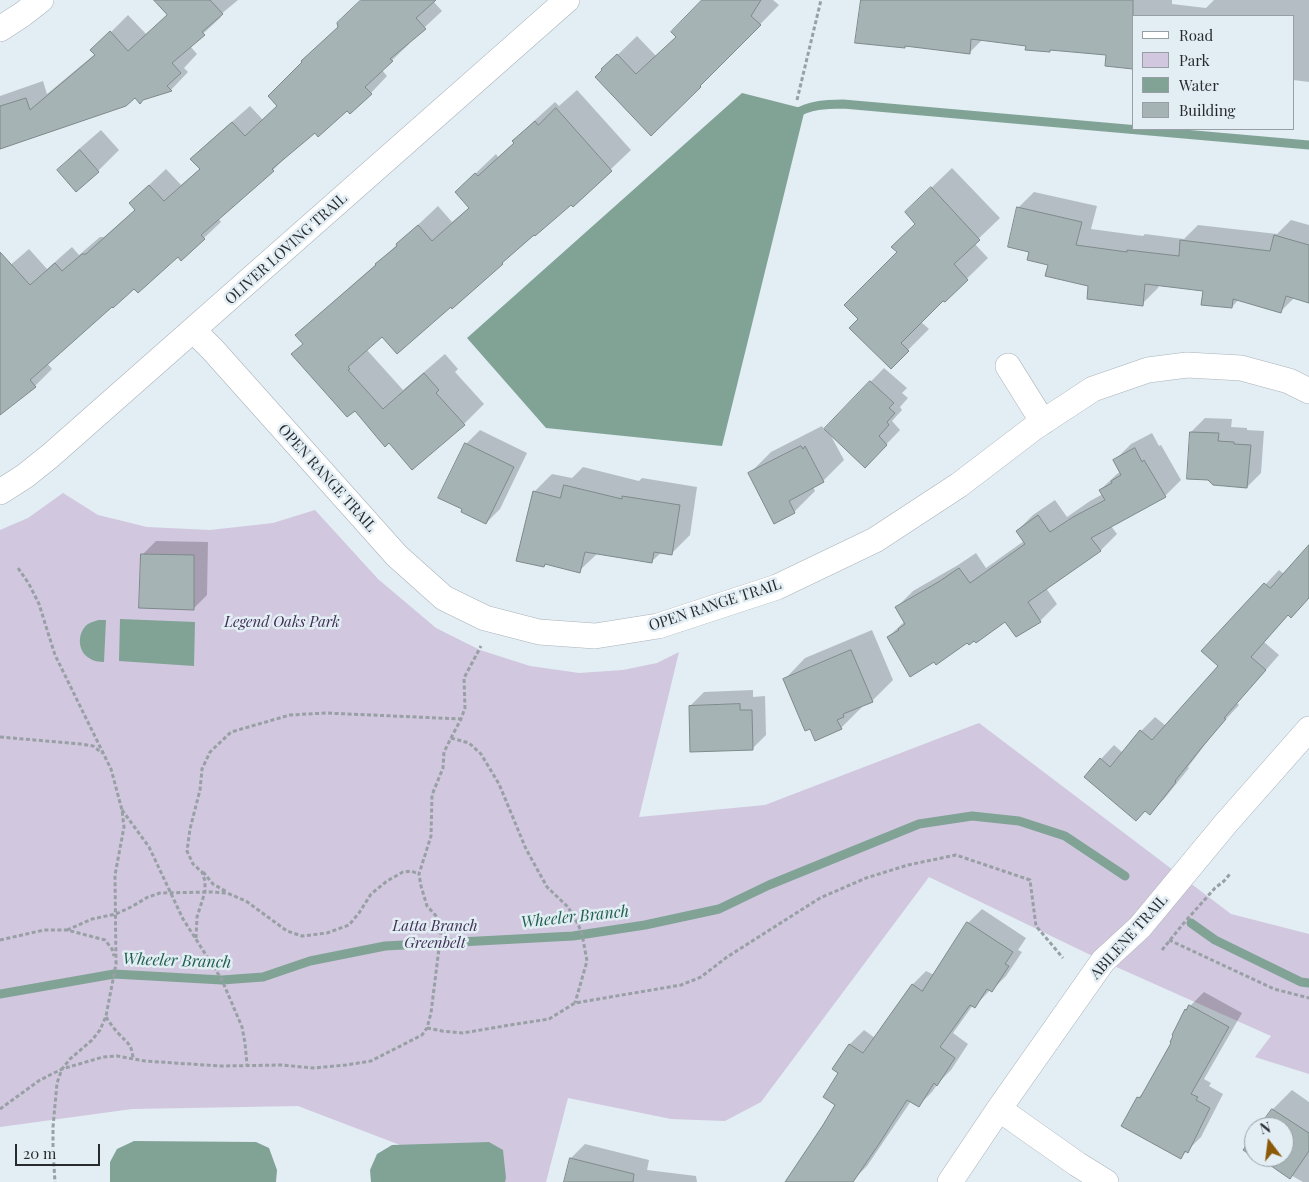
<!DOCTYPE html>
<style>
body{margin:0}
#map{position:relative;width:1309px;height:1182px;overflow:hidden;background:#e2edf4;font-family:"Playfair Display",serif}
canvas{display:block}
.legend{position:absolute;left:1132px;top:15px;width:162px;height:115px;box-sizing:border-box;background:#e2edf4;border:1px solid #979fa5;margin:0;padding:6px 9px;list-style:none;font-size:15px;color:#272b2e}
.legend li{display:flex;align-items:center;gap:10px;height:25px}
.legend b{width:25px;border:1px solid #979fa5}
.north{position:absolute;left:1244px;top:1117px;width:50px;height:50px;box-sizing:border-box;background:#e2edf4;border:1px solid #979fa5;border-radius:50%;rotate:345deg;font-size:14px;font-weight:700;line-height:20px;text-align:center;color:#272b2e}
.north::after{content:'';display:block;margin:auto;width:18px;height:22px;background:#8c5906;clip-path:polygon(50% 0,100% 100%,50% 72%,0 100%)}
.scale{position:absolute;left:15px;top:1144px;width:85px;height:22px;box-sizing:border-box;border:2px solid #272b2e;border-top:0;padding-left:6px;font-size:15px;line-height:18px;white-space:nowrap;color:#272b2e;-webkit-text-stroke:4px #e2edf4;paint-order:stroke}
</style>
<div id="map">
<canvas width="1309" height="1182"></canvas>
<ul class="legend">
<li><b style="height:6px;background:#fff"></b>Road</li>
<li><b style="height:14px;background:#d1c7de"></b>Park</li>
<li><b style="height:14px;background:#81a396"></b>Water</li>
<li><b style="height:14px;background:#a5b3b4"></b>Building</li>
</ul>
<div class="north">N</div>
<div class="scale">20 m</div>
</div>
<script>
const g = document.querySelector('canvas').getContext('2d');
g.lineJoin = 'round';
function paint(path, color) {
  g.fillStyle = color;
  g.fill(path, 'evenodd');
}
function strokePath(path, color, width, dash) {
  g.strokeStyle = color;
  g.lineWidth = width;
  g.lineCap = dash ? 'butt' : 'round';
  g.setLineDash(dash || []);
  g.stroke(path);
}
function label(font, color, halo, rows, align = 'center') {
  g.font = font + ' "Playfair Display",serif';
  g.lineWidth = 5;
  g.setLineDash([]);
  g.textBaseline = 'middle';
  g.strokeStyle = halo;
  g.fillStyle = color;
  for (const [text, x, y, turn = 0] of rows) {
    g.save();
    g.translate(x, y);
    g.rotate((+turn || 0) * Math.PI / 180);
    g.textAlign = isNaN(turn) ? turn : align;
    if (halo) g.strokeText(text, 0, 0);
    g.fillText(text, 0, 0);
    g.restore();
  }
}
paint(new Path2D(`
 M63,493L98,515L147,527L210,530L273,523L315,510L378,579L436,628L480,650L530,666L579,673L623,670L657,663L679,652L639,817L765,805L979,723L1231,914L1309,934V1074L1255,1057L1271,1036L1103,961L929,877L761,1102L725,1121L671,1119L568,1098L546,1182H497L298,1106L132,1109L0,1127V530L28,518Z`), '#d1c7de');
paint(new Path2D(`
 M742,93L805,109L722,446L546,428L467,338Z
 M120,619L195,622L194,666L119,661Z
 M99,620H106L104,662C99,662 93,661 89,658C77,651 77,632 88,624C91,622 95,621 99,620Z
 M134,1141L256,1142L269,1148L277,1170L276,1182H110V1162L117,1149Z
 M489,1142L503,1150L506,1178L505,1182H371L370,1170L377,1154L392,1145Z`), '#81a396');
paint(new Path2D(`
 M160,0H238L220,15L221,17L190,46L197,54L184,68L188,72L171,90L143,99L135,97L0,148V96L43,81L47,94L95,54L110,33L128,15L146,34L168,15Z
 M362,0H434L433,1L442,11L408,43L409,44L382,70L387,76L371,93L315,131L290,153L273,170L218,218L221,222L204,238L178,255L112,305L47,363L52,369L35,386L0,414V274L29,249L47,269L72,247L79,255L100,237H104L136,209L130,203L166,169L181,185L201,168L192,159L209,142L250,106L263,120L278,105L339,26Z
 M704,0H773L779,5L700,86L603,69L637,36L656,56L677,36Z
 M860,0H1172V4L1206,8L1214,0H1309V82L1293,80V16H1133L1108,54L1051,49L1049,51L1027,45L983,39L969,53L907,45L905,47L862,4H860Z
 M577,90L631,150L573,205L571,203L451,306L382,335L367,350L403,390L445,354L458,369L455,372L484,404L464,424L412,468L297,335L317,316L383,258L438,206L452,222L470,207L456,192L496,154L498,157L515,142L514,141L534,121L555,102L559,106Z
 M101,130L119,150L98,171L58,170L79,149Z
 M952,168L1000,218L974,243L988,258L945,300L943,299L921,322L929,329L891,367L860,319L916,223L927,192Z
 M1034,192L1097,206L1091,229L1143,236L1145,234L1184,239L1198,225L1277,234L1291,220L1309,225V302L1295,297L1281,311L1239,299L1232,307L1204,290L1159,285L1158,288L1142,304L1090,285L1050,264L1030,251L1018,208Z
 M884,368L907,388L902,393L908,398L900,407L902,410L892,421L900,430L879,452L830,434L844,460L823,481L813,487L815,491L794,512L750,473L771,452L822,426L824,430Z
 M1205,418L1232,419L1231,427L1247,428V430L1264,431L1261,473L1247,487L1191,432Z
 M480,430L527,453L500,509L486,523L466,444Z
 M1152,433L1159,446L1161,445L1181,480L1165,496L1111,526L1117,534L1101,550L1046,588L1057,604L1040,621L1017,635L1005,620L974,639L968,642L935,661L888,637L905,621L897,607L913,591L958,565L976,553L986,568L1024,541L1017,531L1033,515L1055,500L1067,517L1090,501L1103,494L1100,490L1117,474L1121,472L1115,460L1131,444Z
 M583,467L639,481L642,478L697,487L690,535L672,553L662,552L652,561L598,553L579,571L547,563L544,566L534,492L552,474L572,478Z
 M156,541L208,542L207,595L193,609L142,555Z
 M1309,547V598L1289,614L1264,642L1279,655L1237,703L1239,705L1216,730L1188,767L1189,768L1164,799L1150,813L1101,759L1114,745L1123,753L1141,731L1155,717L1166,726L1219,666L1203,651L1279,570L1284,574Z
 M872,630L893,680L872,701L861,705L862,707L841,728L785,679L805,658Z
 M753,690V697L765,696L766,735L752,749L690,706L704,692Z
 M982,909L1026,938L1018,950L1022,952L1006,976L992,990L991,989L975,1006L973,1005L953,1033L968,1044L951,1070L939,1082L932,1092L918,1106L911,1101L867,1166L853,1180L849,1182H786L837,1104L840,1073L834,1069L850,1044L864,1030L875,1038L913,984L926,971L934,975L968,923Z
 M1204,992L1242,1013L1204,1079L1211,1083L1209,1086L1223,1094L1201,1137L1181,1157L1138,1098L1147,1089L1173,1042L1174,1035L1186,1010Z
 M1292,1090L1309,1102V1182H1303L1264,1160L1256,1157H1284V1127H1261L1272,1110Z
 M585,1144L649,1160L647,1170L696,1176L697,1182H565L571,1158Z`), '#0003');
strokePath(new Path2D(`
 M795,114C809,105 826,104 843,104L1309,145
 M1191,923L1215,940L1301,982L1309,983
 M0,994L114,974L222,980L263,977L310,961L385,946L573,936L645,925L719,909L769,885L919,824L972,816L1019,821L1065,836L1125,876`), '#81a396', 9);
const building = new Path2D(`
 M154,0H210L223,14L202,32L205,35L172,63L181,73L167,86L172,91L143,100L140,104L135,98L126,106L0,149V106L26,98L30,110L95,55L90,50L110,31L128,51L167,15Z
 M361,0H436L416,18L426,29L390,59L393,61L365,87L372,94L350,114L347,111L318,137L315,133L272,169L274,171L201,235L205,239L181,261L178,257L138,293L134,289L113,308L112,307L30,380L36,387L0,415V252L30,285L55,263L62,271L82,254H86L135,210L129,203L149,185L164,201L200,169L190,159L232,122L245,136L277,106L268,96L302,62L301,61L338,27L337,23Z
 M702,0H761L751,16L761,25L700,86L701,87L651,136L595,77L602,70L601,69L617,54L636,74L676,37L671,32Z
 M861,0H1133V69L1105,66L1106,55L1050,50V52L1025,50L1026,46L971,39L970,54L905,46V48L855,43Z
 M556,108L612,171L573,207L571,205L535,236L534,235L502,263L503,264L452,309L451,307L397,354L382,337L348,367L350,369L348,370L383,409L424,373L439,390L436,393L465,425L412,470L389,443L385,447L355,411L347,417L291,354L303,344L295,335L376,265L375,264L397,246L396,244L418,225L432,241L469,208L455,192L475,173L478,176L514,143L512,141L535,121L538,125Z
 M80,150L99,172L76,192L57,170Z
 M931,187L980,240L954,264L968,280L945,302L943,301L901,343L909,351L891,369L849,328L858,319L844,305L897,252L891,247L915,224L905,212Z
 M1017,207L1082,222L1076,245L1127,252V250L1179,256L1180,240L1270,251L1274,235L1309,245V303L1286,296L1281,313L1233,299L1232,308L1201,305L1203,291L1145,284L1143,306L1087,299L1088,286L1045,276L1048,265L1027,260L1029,252L1008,247Z
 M870,381L894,403L889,408L895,413L887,422L889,425L879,436L887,445L865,468L824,429Z
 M1190,432L1219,433L1218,441L1234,442V444L1251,445L1247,488L1213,485L1208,480L1187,479Z
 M465,443L514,467L486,524L461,512L462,509L438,498Z
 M801,446L803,449L805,446L824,482L789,501L795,513L774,524L748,473Z
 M1135,448L1142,462L1144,460L1166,497L1091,538L1101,551L1028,602L1041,622L1016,637L1005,622L976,643L974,641L969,645L967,643L936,665L934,662L910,677L887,637L899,630L898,629L905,624L895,607L940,581L959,568L970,583L1025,544L1016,531L1038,515L1050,532L1073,517L1105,500L1099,490L1112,483L1111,481L1121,475L1113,460Z
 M564,485L622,499V496L680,505L672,555L654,552L652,563L585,552L580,573L545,564L544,567L516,561L533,491L560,498Z
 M1309,545V598L1291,618L1288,615L1251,657L1266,670L1224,718L1226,719L1203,746L1175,781L1176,782L1150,815L1145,811L1136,821L1084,777L1100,758L1110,767L1140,730L1152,740L1218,666L1201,651L1264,583L1270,588Z
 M141,554L194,555V610L139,608Z
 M851,650L873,702L843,714L844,717L837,720L842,729L815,741L810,729L805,731L783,679Z
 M740,704V710H752L753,750L690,752L689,706Z
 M967,922L1013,952L1005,964L1009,966L992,992L987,989L975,1008L970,1005L940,1047L955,1058L937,1086L934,1083L919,1107L907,1100L879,1144L853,1182H785L823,1125L835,1105L823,1097L838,1073L832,1069L849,1044L863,1053L912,984L922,991Z
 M1189,1005L1229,1027L1191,1094L1198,1097L1196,1100L1210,1108L1188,1153L1185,1151L1181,1159L1121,1126L1137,1097L1140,1098L1171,1043L1170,1042L1173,1036L1172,1035L1185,1009L1186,1010Z
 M1272,1109L1309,1133V1151L1290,1179L1264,1161L1262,1163L1243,1150L1254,1135V1157H1284V1127H1259Z
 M570,1158L634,1174L633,1182H564Z`);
paint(building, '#a5b3b4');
strokePath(building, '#7d8a8b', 1);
const street = new Path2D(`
 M0,29L23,14L41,0
 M194,331L213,350L397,556L444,598L485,618L539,632L595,636L658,626L777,587L875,540L959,485L1035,427L1093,389L1148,370L1187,365L1241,368L1289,381L1309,391
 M1008,366L1043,422
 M0,492L25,476L50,456L567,0
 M999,1109L1077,1164L1106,1182
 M950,1182L999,1109L1103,961L1140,927L1227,822L1309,729`);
strokePath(street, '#a9b3ba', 26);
strokePath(new Path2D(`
 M797,100L821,0
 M18,568L29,584L39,604L55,655L111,769L122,810L124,827L115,875L116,964L106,1016L100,1030L92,1040L70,1059L62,1069L57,1083L53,1127V1151L55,1182
 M0,737L81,744L93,746L102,753
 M451,738L469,743L481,754L499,784L526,849L547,887L568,907L578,924L582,934L587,961L575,1003
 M122,810L149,847L183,919L222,980L242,1027L245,1043L247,1065
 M203,872L213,884L227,892
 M67,930L92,919L116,914L131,907L148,897L160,893L211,892L227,893L246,901L287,931L302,936L327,933L349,925L359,913L371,894L387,881L403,872L411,871L419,874
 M196,938L197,917L205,892V881L202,872L193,864L187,851L190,829L200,790L202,769L210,752L231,732L290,715L326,713L461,719
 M0,940L44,930H67L105,940L112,949L114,956
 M1169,940L1274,989L1309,998
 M1162,950L1183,924L1215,888L1224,881L1230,874
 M106,1017C110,1023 114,1029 119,1034C128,1044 132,1044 133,1059
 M427,1028L442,1031L463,1033L510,1025L549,1019L575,1003L681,985L701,977L727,957L820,898L866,878L908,865L956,855L1030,880L1036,926L1063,958
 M0,1109L40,1080L62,1069L103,1057L117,1056L145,1061L220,1066L282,1065L313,1068L346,1065L371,1061L422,1035L427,1028L431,1013L441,932L438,918L427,906L421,886L419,874L431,836L432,795L443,768L444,752L451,738L461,719L465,708L464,678L481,646`), '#98a0a5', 3, [4, 2.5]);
strokePath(street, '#fff', 25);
label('15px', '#272b2e', '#e2edf4', [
 ["OLIVER LOVING TRAIL",286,249,-42],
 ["OPEN RANGE TRAIL",327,478,48],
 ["OPEN RANGE TRAIL",715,605,-18],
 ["ABILENE TRAIL",1129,937,-48]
]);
label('italic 15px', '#412e55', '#e2edf4', [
 ["Legend Oaks Park",282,622],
 ["Latta Branch",435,926],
 ["Greenbelt",435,943]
]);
label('italic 16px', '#1e5e4c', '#e2edf4', [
 ["Wheeler Branch",575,917,-6],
 ["Wheeler Branch",177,961,2]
]);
</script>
